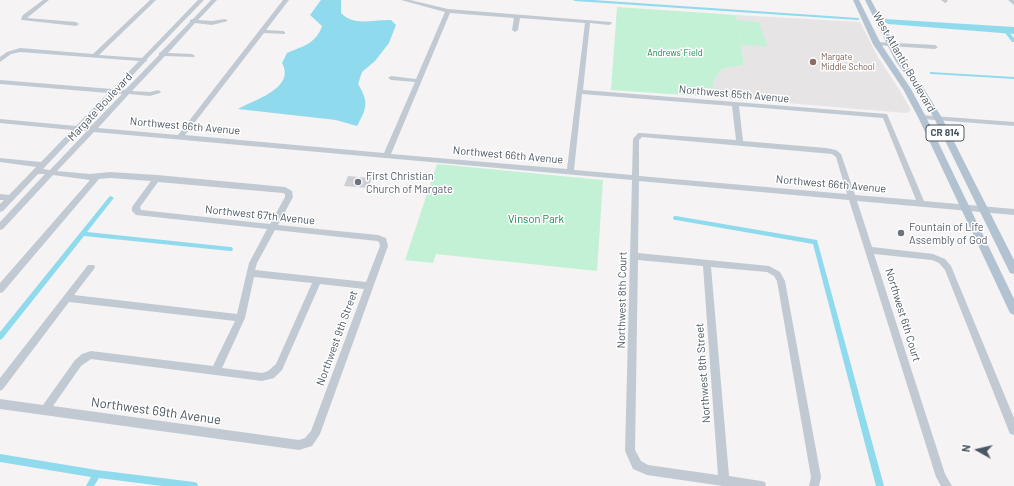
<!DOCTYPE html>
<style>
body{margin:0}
#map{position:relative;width:1014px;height:486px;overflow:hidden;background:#f5f3f3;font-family:Barlow,sans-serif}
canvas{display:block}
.north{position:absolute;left:958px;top:430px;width:40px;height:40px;-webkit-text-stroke:3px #fff;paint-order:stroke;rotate:278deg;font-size:11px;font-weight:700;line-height:16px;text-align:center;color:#4a5661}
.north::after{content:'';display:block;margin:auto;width:14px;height:18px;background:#4a5661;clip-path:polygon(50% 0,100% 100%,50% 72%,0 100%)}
</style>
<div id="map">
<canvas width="1014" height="486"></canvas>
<div class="north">N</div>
</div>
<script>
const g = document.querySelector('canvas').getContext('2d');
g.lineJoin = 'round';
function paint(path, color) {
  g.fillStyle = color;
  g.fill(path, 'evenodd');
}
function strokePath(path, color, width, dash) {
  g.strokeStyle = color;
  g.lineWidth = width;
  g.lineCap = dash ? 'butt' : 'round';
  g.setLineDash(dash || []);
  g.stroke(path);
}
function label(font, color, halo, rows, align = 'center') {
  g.font = font + ' Barlow,sans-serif';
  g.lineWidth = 3;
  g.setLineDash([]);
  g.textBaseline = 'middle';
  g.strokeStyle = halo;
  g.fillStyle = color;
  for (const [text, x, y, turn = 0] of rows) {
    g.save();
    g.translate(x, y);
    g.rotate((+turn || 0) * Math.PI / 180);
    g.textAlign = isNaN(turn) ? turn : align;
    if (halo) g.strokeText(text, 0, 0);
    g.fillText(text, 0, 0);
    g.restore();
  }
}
paint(new Path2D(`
 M736,15L860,22L879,59L900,91L911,110L906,113L715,97L713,81L722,69L744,65Z`), '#e6e4e5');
paint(new Path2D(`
 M617,7L736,15L744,65L722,69L713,81L715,97L611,90Z
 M737,20L759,22L767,46L741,45Z
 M437,164L603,180L597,271L436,254L433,263L405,260Z`), '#c3f1d5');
paint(new Path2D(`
 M321,0H341V13C354,27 374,19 391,20L396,25L389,43L375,61L362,72L358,84C369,102 367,108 357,126L336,120L238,109C254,100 296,88 282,63L287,53C303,46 316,44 322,26L310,15Z
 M885,19L1014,27V34L888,24L885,22Z`), '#90daee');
paint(new Path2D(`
 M573,0H593L858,18L860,19L858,20L575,1Z
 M1003,28H1005L1014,38V42H1012L1003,30Z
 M930,72L1014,77V79L932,74H930Z
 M111,196L114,198L113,199L87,232L230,247H232L233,249L232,251H230L84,236L2,339L0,340V332L109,197Z
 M674,216H676L817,240L884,486H876L813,244L676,220H674L673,218Z
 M0,454L97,470L194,482L197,483L198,486H162L99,478L94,486H86L91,477L0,462Z`), '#90daee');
paint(new Path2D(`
 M348,176L359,177L372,178L368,188L344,186Z`), '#cdcfd5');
paint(new Path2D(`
 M43,0H49L27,18L76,22L79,24L76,26L22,20L21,19L23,15Z
 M150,0H156L99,55L142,58L198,0H204L147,59V61L145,62L119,90H125L159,55V53L161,52L190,22V20L193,19L211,0H217L198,20L212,21L225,19L228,21L212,25L195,23L168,53L192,54L195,56L194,57L165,56L132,91L150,92L158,90L161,92L160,93L150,96L129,94L98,128L178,135L283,0H289L266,30L283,31L285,32V34L264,33L185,135L384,153L415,82L391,80L388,78L391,76L416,79L445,12L401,0H410L448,9L611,22L612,23L609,25L590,23L583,90L887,114L924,201L1014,209V215L857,201L872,247L933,254L945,259L951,266L1014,418V435L1010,434L945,270L939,263L932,260L874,254L945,474L952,486H941L936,477L849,200L639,181L638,253L769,266L780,272L785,281L821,477L819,486H809L811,477L777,281L774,276L767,272L711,267L729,476L761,481L765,482L766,486H723L647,475L633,469L625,451L632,180L94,132L57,171L90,174L110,172L157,175L285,187L292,191L293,197L278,225L378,235L386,238L388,246L320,434L312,446L299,450L0,409V399L43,405L75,360L82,354L91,351L213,366L235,321L69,302L3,389L0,391V378L88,265H94L95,267L94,269L74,295L237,314L249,263L267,229L136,215L132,211V207L151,181L110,178L99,179L3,292L0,293V283L90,180L53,175L3,229L0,230V222L45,174H38L3,211L0,212V204L4,200H0V194L9,195L36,167L0,162V158L41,162L72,130L0,123V119L76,126L108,93L0,84V80L112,89L139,61L20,52L11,54L0,62V57L7,52L20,48L93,54ZM450,13L514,18L512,30L515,32L518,30L520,18L585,23L567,169L391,154ZM115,93L122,94L90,127L84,126ZM582,94L732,106L736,140L640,133H638L633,139L632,175L574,170ZM739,106L883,118L916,200L855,195L841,154L836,150L826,148L743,141ZM80,130L87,131L50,170L43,169ZM642,137L832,154L836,157L847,194L639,176V140ZM158,182L283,193L285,194V197L270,224L141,210L140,207ZM275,230L377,241L379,242L380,246L366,282L255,270L257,263ZM638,260L703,266L718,475L648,465L641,461L635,450ZM254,277L312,283L276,364L268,371L262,373L222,368L245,318ZM320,284L364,289L311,431L305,438L299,440L53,406L81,366L91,359L262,381L274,378L282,370Z
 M941,0H947L948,1L945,3Z
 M1008,0H1014V5Z
 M877,42L935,45L938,47L935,49L875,45L874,44Z
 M920,115L1014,122V126L922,119L919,117Z`), '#c1cad2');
paint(new Path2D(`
 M853,0H859L881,44L911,89L926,117L1014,299V315L1010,313L918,117L903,89L873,44Z
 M865,0H871L903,60L923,87L942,118L1014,260V274L1010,273L934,118L917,90L895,60Z`), '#b3c2d1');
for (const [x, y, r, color] of [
 [813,62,4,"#8d6e63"],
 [358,182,4,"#6b7280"],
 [901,233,4,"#6b7280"]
]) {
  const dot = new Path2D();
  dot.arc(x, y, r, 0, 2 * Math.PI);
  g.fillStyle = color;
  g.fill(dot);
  strokePath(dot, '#fff', 1.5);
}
label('9px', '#17864f', '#fff', [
 ["Andrews' Field",675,53]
]);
label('9px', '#785e54', '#fff', [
 ["Margate",821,57],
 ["Middle School",821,67]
], 'left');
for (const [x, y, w] of [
 [945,133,38]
]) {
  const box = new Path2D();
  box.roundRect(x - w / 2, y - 8, w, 16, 3);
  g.fillStyle = '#fff';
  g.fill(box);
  strokePath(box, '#4a5661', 1);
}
label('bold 10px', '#4a5661', null, [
 ["CR 814",945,133]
]);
label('11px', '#4a5661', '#fff', [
 ["West Atlantic Boulevard",904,62,60],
 ["Northwest 65th Avenue",734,94,5],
 ["Margate Boulevard",100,107,-47],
 ["Northwest 66th Avenue",185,126,5],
 ["Northwest 66th Avenue",508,155,5],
 ["Northwest 66th Avenue",831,184,5],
 ["Northwest 67th Avenue",260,215,6],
 ["Northwest 8th Court",622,300,-89],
 ["Northwest 6th Court",903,315,73],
 ["Northwest 9th Street",337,338,-70],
 ["Northwest 8th Street",703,373,-94]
]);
label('11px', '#5b616d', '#fff', [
 ["First Christian",366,176],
 ["Church of Margate",366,189],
 ["Fountain of Life",909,227],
 ["Assembly of God",909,240]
], 'left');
label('11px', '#17864f', '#fff', [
 ["Vinson Park",536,219]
]);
label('13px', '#4a5661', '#fff', [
 ["Northwest 69th Avenue",156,411,8]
]);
</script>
